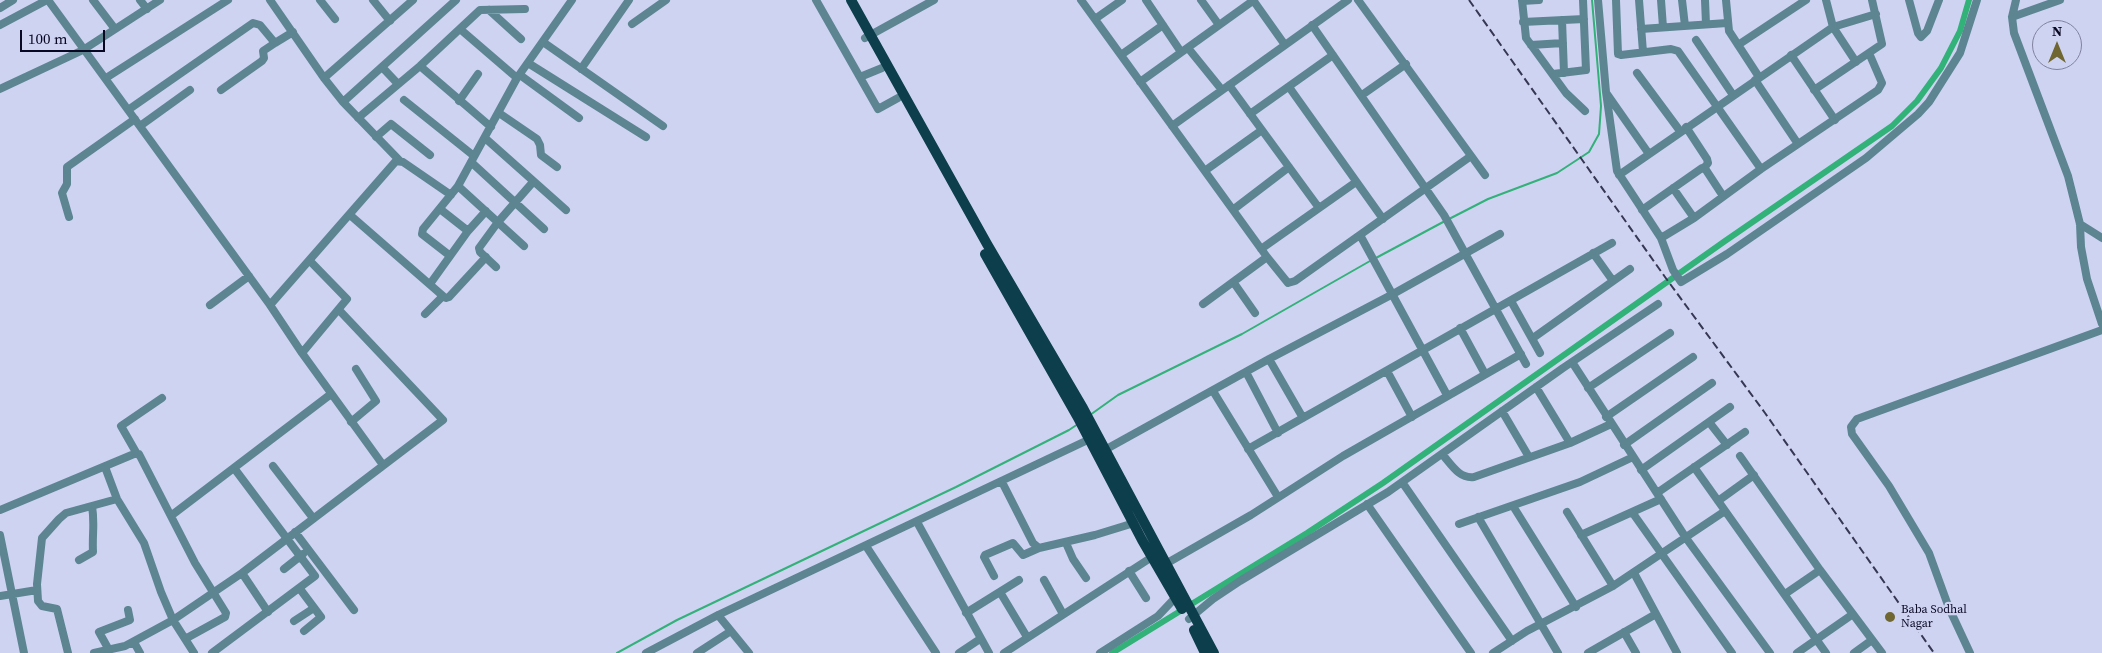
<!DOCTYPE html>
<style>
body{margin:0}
#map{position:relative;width:2102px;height:653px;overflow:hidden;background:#cfd3f2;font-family:"Source Serif 4",serif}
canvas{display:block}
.north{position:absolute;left:2032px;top:20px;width:50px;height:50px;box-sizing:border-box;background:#cfd3f2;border:1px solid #7f829f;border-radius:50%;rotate:0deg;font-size:14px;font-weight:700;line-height:20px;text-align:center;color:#080822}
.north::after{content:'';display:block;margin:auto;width:18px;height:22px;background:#6f6632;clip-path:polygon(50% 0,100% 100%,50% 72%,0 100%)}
.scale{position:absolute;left:20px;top:30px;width:85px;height:22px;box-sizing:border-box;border:2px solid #080822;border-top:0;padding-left:6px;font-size:15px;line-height:18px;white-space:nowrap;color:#080822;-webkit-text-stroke:4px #cfd3f2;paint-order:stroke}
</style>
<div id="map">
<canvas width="2102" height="653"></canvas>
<div class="north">N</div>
<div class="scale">100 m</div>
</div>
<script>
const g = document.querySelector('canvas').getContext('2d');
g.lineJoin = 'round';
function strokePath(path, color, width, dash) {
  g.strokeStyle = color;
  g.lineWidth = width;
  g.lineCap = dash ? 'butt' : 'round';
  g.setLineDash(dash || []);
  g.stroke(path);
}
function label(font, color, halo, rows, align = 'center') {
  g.font = font + ' "Source Serif 4",serif';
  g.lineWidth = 4.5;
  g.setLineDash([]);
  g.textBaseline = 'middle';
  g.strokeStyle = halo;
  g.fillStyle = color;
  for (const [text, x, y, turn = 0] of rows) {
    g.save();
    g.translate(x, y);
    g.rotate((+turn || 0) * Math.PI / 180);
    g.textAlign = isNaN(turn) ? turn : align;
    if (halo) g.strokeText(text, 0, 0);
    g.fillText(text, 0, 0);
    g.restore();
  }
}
strokePath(new Path2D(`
 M1449,219L1488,199L1557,173L1589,152L1599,134L1601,106L1592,0
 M1374,259L1445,221
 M1090,415L1118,395L1242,334L1370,261
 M617,653L677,620L956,487L1069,430L1078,424`), '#32b179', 2);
strokePath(new Path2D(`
 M1112,653L1307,533L1383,483L1725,241L1892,126L1917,101L1941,68L1960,31L1969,0`), '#32b179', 6);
strokePath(new Path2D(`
 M48,0L270,305L302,353L383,465
 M93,0L115,29
 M140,0L147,9
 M270,0L324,78L343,102L400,161
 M320,0L335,19
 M373,0L390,21
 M816,0L878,109L898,98
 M1081,0L1267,257L1288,283L1295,281L1471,156
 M1146,0L1181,52
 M1201,0L1219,25
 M1253,0L1285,45
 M1358,0L1485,175
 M1522,0L1526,38L1566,93L1585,111
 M1598,0L1606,92L1617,171L1661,238L1673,270L1681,282L1727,254L1866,158L1918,114L1929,102L1960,53L1977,0
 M1616,0L1618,54L1621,55L1671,49L1678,51L1761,169
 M1639,0L1643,52
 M1661,0L1663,27
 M1682,0L1685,26
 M1705,0L1706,24
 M1726,0L1729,31L1759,77
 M1826,0L1833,27L1856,62
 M1909,0L1918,33L1921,37L1927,31L1939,0
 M2016,0L2012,17L2014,33L2068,176L2080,224L2081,247L2087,279L2102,324
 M1522,1L1539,0
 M0,8L13,0
 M489,10L521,39
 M2012,17L2060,0
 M1095,19L1122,0
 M1562,20L1564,73
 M1523,22L1584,19
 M632,24L666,0
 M0,25L47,0
 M1312,25L1444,215L1526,364
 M460,29L517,78
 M1641,29L1727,23
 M865,38L934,0
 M1696,40L1733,95
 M543,42L663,126
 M1531,45L1563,43
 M1738,45L1806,0
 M1188,48L1222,90
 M1121,55L1163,25
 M1791,55L1835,120
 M528,63L646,137
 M420,66L491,127
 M382,67L398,84
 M581,69L629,0
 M1637,73L1680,131
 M1553,74L1586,70L1583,0
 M520,75L579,118
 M860,77L882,68
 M106,78L228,0
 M324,78L413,0
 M1755,80L1798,144
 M1140,82L1254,0
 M1229,85L1319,208
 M1289,87L1383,219
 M0,89L83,50L160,0
 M221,90L262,61L264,58L263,51L275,43
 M1814,90L1882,44L1872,0
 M1607,94L1649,154
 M1362,95L1406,64
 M404,100L474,156
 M459,101L478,74
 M343,102L456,0
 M128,110L253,23L260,25L275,43L293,32
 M499,113L537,139L540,145L541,155L557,167
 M1250,114L1333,55
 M358,118L420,66L480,10L525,9
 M140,126L190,90
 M1172,126L1348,0
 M1686,127L1707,159L1708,163L1704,168
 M376,137L391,124L430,155
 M485,138L566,210
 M471,162L544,229
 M1206,170L1262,130
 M1619,175L1833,27L1876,14
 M458,186L524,246
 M1673,188L1694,218
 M1234,209L1289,167
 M1642,210L1702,168L1706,170L1723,196
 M350,215L443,296L425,314
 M69,217L62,193L67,184V167L135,119
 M2080,224L2102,238
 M468,231L486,211
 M1360,235L1447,395
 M1661,238L1694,218L1761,169L1878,90L1882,83L1869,53
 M1261,249L1356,182
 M1593,253L1613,281
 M449,255L422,234L423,229L458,186L517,78L572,0
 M496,267L480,252L479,248L498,222L533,182
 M1234,283L1255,313
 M430,284L468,231L440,209
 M443,296L446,298L449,297L486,257
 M1511,301L1540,353
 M1203,304L1267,257
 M210,305L249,276
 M270,305L396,161L403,162L451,195
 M1460,328L1485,374
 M1533,338L1630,269
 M302,353L347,299L310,261
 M1269,359L1303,418
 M1572,362L1686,538L1770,653
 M1387,371L1412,417
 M1246,372L1278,433
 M1536,387L1570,443
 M1588,388L1670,333
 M1213,391L1278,497
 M1502,411L1529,457
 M1606,417L1693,357
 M351,422L376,401L356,369
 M1709,422L1727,445
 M1624,445L1712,383
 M1248,449L1612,243
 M1101,452L1269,359L1393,294L1500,234
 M137,454L121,426L162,398
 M1442,454C1451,464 1459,479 1474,477L1570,443L1611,424
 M1740,456L1820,570L1882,653
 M273,466L313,518
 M105,467L117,499L144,543L161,592L173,620L194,653
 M1694,467L1826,653
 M1641,470L1730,407
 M1002,482L1033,543L1039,548L1095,535L1134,523
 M1402,482L1512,641
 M1657,493L1745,432
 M1718,501L1754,475
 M1367,504L1471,653
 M1513,506L1576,607
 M0,510L134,454H139L195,563L226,613L225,617L185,639
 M1567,512L1613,586
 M1632,512L1732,653
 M172,515L331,394
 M1478,517L1558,653
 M917,522L989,653
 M1459,524L1580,482L1633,457
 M295,532L354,610
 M0,535L24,653
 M1581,535L1661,499
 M1066,543L1073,559L1086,578
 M866,546L936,653
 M79,560L93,552C92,534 95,524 92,506
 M1162,566L1251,515L1343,456L1521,354
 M284,569L303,554
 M1129,571L1146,598
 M242,573L268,612
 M1634,573L1677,653
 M994,576L984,557L985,555L1013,543L1023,555L1039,548
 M1044,580L1063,614
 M300,589L321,617L304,631
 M1000,592L1027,637
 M1785,594L1820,570
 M0,596L37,590
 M966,613L1019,580
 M718,615L749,653
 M1189,619L1213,599L1240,581L1388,492L1563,368L1658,304
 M294,621L314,608
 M1624,632L1636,653
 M131,644H135L140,653
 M109,650L99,632L130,620L128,610
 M68,653L57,609L42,606L38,601L37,584L42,538L59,519L66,513L117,499
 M94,653L125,646L173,620L242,573L443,420L339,310
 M212,653L315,576L234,468
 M646,653L718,615L1092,438
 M697,653L731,631
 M959,653L980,639
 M1004,653L1152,557
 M1100,653L1158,616L1176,597
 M1493,653L1527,631L1613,586L1725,511
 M1588,653L1656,614
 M1797,653L1853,614
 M1854,653L1872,640
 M1970,653L1949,608L1929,553L1889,486L1852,434L1851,427L1857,419L2102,330`), '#5c8591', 8);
strokePath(new Path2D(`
 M851,0L987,244L1083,408L1214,653
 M985,254L1077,416L1142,540L1182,609
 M1194,630L1205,653`), '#0c3e4b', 10);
strokePath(new Path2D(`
 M1469,0L1665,277L1765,413L1934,653`), '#363752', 2, [8, 4]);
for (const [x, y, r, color] of [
 [1890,617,6,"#6f6632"]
]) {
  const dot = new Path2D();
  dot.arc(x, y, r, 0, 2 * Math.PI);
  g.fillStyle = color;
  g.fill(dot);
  strokePath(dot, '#cfd3f2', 2);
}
label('12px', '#080822', '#cfd3f2', [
 ["Baba Sodhal",1901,610],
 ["Nagar",1901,624]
], 'left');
</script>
